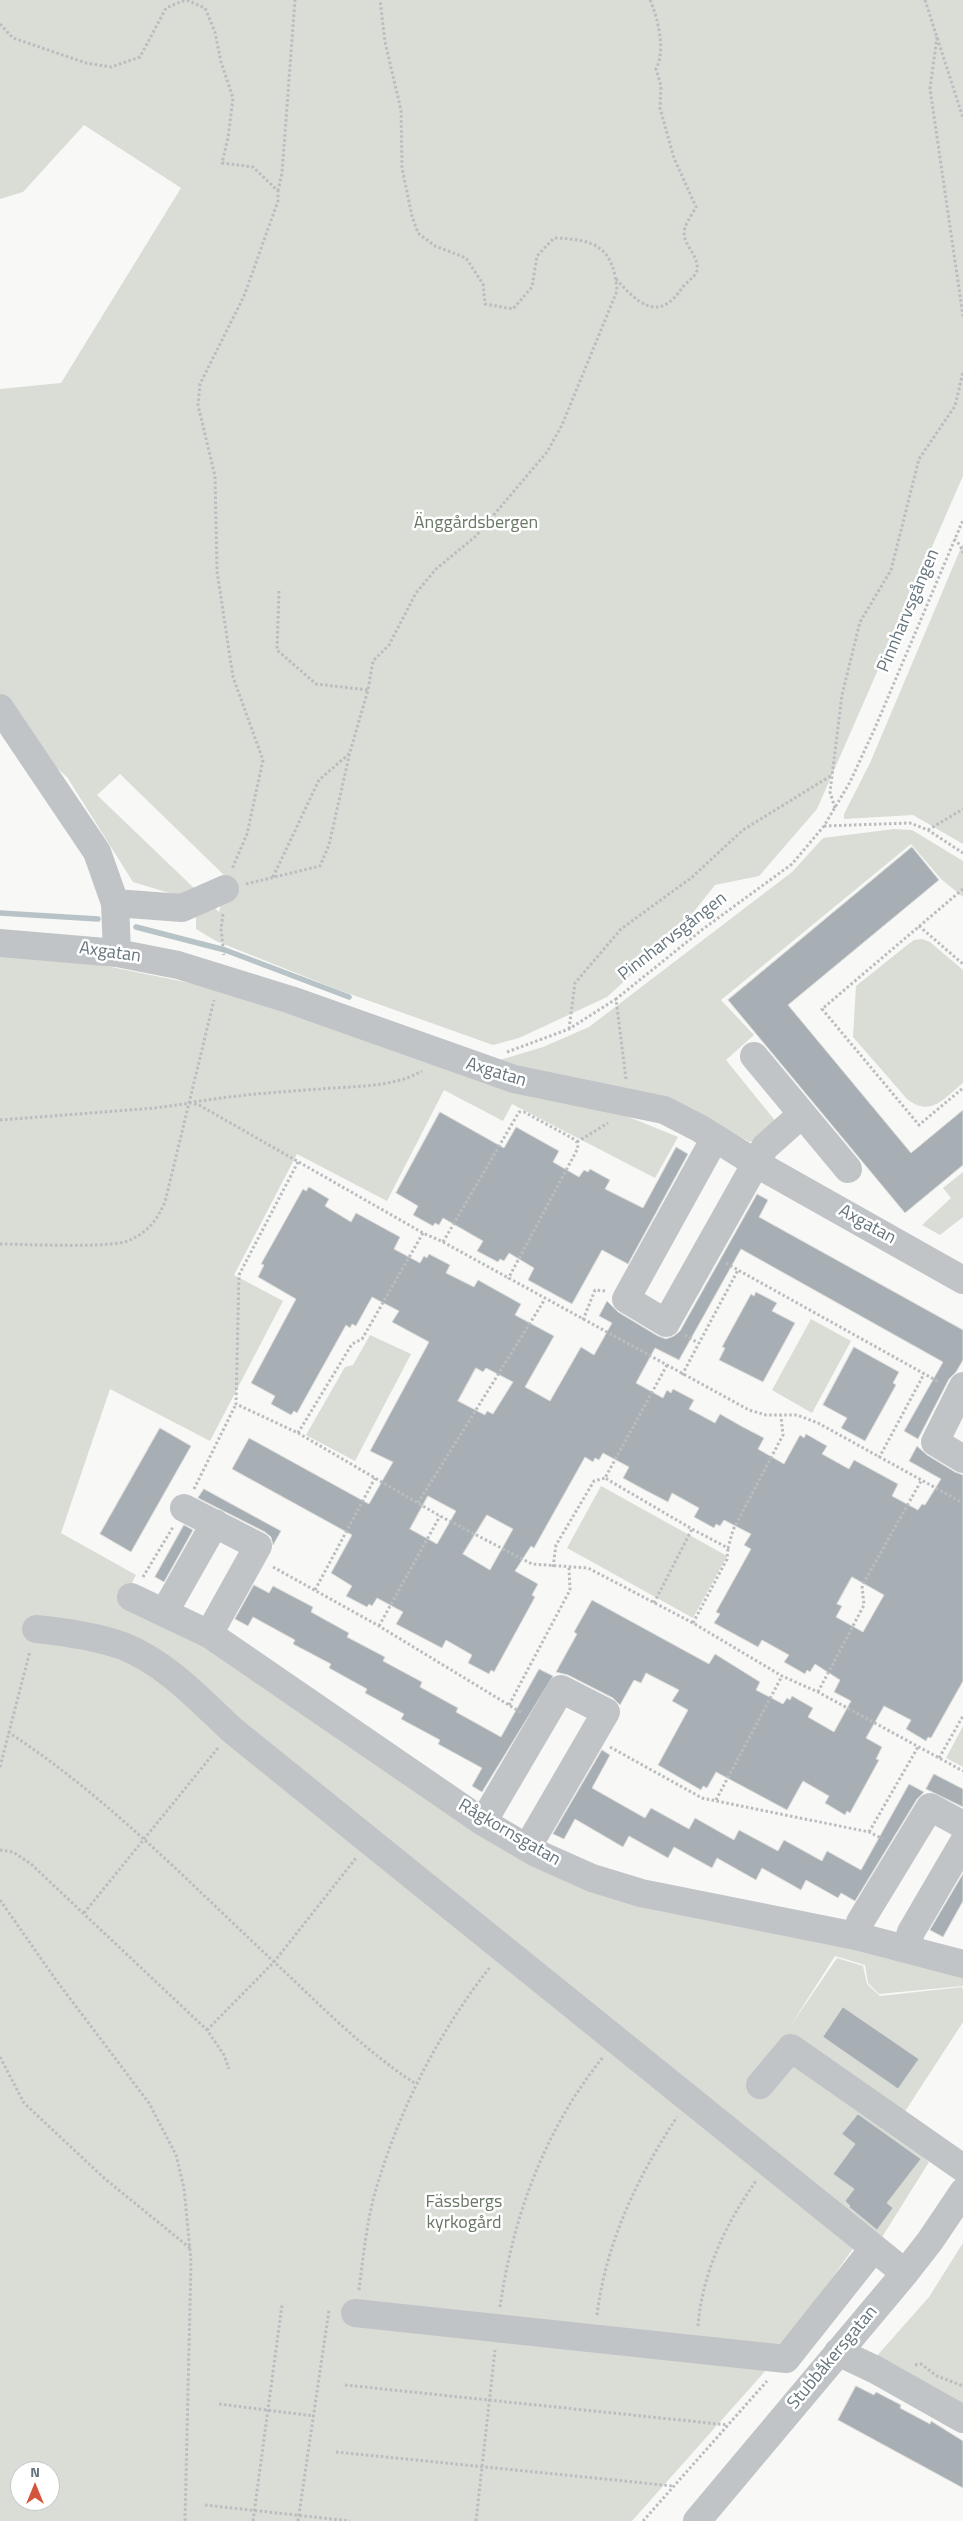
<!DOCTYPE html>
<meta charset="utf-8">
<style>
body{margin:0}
#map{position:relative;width:963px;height:2521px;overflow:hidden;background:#f8f8f6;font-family:"Titillium Web",sans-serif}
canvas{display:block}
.north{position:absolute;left:10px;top:2461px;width:50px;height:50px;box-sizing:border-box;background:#fff;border:1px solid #c2c8cb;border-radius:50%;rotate:0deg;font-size:14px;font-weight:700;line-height:20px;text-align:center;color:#66757e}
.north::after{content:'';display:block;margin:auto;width:18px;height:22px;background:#d3543c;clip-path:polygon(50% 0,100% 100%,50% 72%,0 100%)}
</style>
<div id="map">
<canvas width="963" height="2521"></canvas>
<div class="north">N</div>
</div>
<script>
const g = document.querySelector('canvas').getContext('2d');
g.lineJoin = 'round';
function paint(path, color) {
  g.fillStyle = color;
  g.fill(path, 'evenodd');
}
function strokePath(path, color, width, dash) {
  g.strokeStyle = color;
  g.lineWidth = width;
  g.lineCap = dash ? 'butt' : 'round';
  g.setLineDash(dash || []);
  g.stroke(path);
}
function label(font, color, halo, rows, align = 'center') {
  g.font = font + ' "Titillium Web",sans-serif';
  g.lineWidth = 5;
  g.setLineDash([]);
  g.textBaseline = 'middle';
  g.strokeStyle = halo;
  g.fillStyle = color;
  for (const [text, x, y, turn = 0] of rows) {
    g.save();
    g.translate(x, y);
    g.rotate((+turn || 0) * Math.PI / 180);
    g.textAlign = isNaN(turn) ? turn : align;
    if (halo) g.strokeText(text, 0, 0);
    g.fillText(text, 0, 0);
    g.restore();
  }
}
paint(new Path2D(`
 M0,0H963V476L817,809L759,876L715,885L677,933L607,997L519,1038L493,1045L336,989L216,941L196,929V909L189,899L133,882L67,777L0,718V389L61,383L181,188L84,125L23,192L0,199ZM120,774L228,879L219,912L97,795Z
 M963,543V844L913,815L844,819V814L870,763Z
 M894,829L912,830L963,861V897L941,879L911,844L721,1000L754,1035L726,1060L777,1123L760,1138L750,1142L686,1109L490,1063L543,1047L589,1027L792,872L823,838Z
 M922,939L930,942L963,970V1083C944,1098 931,1118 907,1099L853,1037L856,986L906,946L914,940Z
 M0,957L67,958L200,985L253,1001L509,1091L614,1111L678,1137L655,1178L512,1104L503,1121L444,1090L387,1201L297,1154L234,1275L283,1301L210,1441L110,1389L61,1533L136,1575L122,1602L222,1656L498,1846L963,1975V1986L879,1994L868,1983L865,1965L835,1956L789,2028L837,1958L863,1966L867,1984L880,1996L962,1987L963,1990V2022L893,2130L929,2162L879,2242L857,2243L767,2369L632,2521H0ZM20,2471H50V2501H20Z
 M963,1172V1217L940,1235L922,1225L951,1198L943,1188Z
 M811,1319L851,1341L812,1413L772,1390Z
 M370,1335L411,1354L355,1461L306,1435L345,1367L353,1365Z
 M601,1486L727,1556L693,1618L567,1548Z
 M963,1726V1767L946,1758Z
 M963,2243V2407L875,2358L929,2297Z`), '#d9ddd6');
strokePath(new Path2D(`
 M0,913L98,919
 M136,927L225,950
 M225,950L349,997`), '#b7c3c6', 5.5);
const building = new Path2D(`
 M912,847L939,880L788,1005L911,1153L963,1110V1165L905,1213L728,1000Z
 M440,1112L504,1148L516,1127L559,1151L553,1162L579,1177L584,1170L588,1172L590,1169L610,1180L605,1189L643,1208L676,1147L688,1154L628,1264L602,1250L572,1304L528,1280L534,1268L509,1253L504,1261L500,1259L498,1262L477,1251L483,1241L443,1218L439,1225L435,1223L433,1226L413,1215L418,1206L396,1193Z
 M309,1187L329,1199L325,1206L351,1222L356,1213L400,1237L394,1249L420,1263L424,1256L427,1258L429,1254L450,1265L446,1273L474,1287L478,1280L521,1304L515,1315L554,1336L525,1387L550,1401L581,1347L594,1355L612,1323L599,1316L607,1301L618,1312L658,1336L666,1339L674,1336L680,1331L757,1194L768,1200L759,1217L963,1330V1360L956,1372L949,1379L918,1439L904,1431L943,1362L741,1249L679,1360L655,1348L636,1383L663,1398L667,1390L671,1393L673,1389L694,1400L689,1409L715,1423L720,1414L741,1426L764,1438L758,1449L784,1464L800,1435L804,1438L806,1434L827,1446L822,1454L849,1469L854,1460L898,1484L892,1496L918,1510L922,1504L925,1505L941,1479L909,1461L917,1446L927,1455L955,1472L963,1475V1681L931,1738L928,1737L926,1741L906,1729L911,1720L884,1706L866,1738L882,1747L876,1759L879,1760L850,1813L847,1811L845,1815L825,1803L829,1796L803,1781L787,1810L716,1772L707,1788L703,1786L701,1790L658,1765L688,1710L672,1701L679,1690L646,1673L641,1683L634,1680L620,1705L613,1698L568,1675L556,1672L577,1634L574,1632L592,1600L709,1664L715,1654L760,1682L756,1690L783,1704L787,1698L790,1700L792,1696L813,1708L808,1717L834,1732L851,1701L834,1692L840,1680L815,1664L810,1672L807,1670L805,1674L784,1662L789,1655L762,1640L758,1647L714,1623L720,1614L716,1612L751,1549L744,1545L751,1534L724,1520L720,1526L716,1524L714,1528L694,1517L699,1508L672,1493L668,1502L643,1489L623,1478L629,1467L603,1453L599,1460L595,1458L593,1462L585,1457L534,1548L531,1546L515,1571L538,1584L532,1595L535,1597L494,1672L491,1670L489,1674L468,1663L472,1655L446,1640L442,1648L396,1624L403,1612L377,1598L372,1606L369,1604L367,1607L346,1596L352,1586L331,1573L352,1535L232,1469L249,1438L369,1504L393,1462L370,1451L429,1342L392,1322L399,1311L372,1297L356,1326L352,1324L350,1328L346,1325L297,1413L294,1411L291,1415L271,1404L275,1396L251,1383L296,1299L258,1277L264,1265L261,1264L303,1189L306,1191ZM476,1368L483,1372L486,1368L513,1382L493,1414L487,1411L485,1415L458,1401ZM428,1496L456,1511L437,1544L410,1529ZM487,1515L513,1529L490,1570L463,1554ZM852,1577L884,1595L863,1632L836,1617L842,1606L837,1604Z
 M756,1292L777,1303L772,1311L795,1323L763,1382L719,1360L725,1348L722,1347L751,1294L754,1296Z
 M854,1347L899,1372L893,1383L896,1385L865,1441L841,1428L847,1418L823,1405Z
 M160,1428L191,1446L131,1552L100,1534Z
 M204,1489L281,1531L273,1545L271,1537L265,1532L198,1498Z
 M184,1525L193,1530L164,1582L155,1577Z
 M254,1585L269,1593L273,1586L313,1607L311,1612L349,1633L347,1637L385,1657L383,1661L422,1682L420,1687L458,1708L456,1712L501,1737L539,1669L553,1676L482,1792L472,1786L482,1768L438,1744L440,1740L401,1719L404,1714L365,1693L367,1689L329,1668L331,1664L293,1644L295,1640L253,1617L248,1626L235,1619Z
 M602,1750L610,1755L592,1788L645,1818L651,1808L689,1829L695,1818L734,1840L739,1830L778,1851L784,1840L822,1861L827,1851L861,1870L909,1784L924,1792L917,1799L855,1901L841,1893L838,1898L806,1880L801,1890L762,1868L756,1880L717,1858L712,1868L674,1847L668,1858L629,1836L623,1847L575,1819L564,1839L553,1834Z
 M934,1774L963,1789V1807L926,1789Z
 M963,1874V1901L943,1937L930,1930Z
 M843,2007L919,2059L898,2089L823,2037Z
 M858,2114L921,2159L887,2203L893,2208L877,2230L849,2207L850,2206L845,2201L854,2189L833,2174L855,2144L842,2134Z
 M856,2386L874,2395L876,2392L901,2405L900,2408L930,2424L931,2421L963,2441V2488L838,2420Z`);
paint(building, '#a8afb4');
strokePath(building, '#dadad8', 1);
strokePath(new Path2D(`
 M187,0L205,8L215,32L221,62L233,98L228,138L222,163L253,167L278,191V201L244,296L200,384L198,405L215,476L217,571L233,677L263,760L247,834L232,869
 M925,0L963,118
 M0,24L13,38L86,63L111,67L140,57L166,8L185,0
 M937,37L930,89L963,316
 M278,191L282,173L295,0
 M616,279C637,302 658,324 682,288C686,282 696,277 697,270C699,253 680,244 685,228C687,221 693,213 696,207L674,158L660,108L661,86L656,69C666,51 658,18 650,0
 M954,539L960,545L963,553
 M279,591L277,650L316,684L368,690
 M835,808L830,792L842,695L860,622L891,570L919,459L955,406L963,372
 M824,826L910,823L928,830L963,853
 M928,830L963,809
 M273,877L319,780L350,753
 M246,884L320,866L329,845L350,752L368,690L373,661L389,645L416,593L436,569L476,536L547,452L562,425L617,291C614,248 596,239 554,238L537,256L532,287L513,309L485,304L483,284L466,258L435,246L418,233L412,216L402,168L401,110L385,42L380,0
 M963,889L822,1009L919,1125L963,1088
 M223,914L221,929L224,955
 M919,926L963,964
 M569,1029L575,983L621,929L691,878L743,830L832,775
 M507,1052L569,1029L616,999
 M626,1079L616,999L703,929L792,864L824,826L850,782L875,728L963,520
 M194,1102C236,1095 278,1092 320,1089C352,1086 393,1088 422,1071
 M0,1120L155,1108L191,1103L199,1105L423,1233L443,1242L749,1410L766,1415H797L818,1423L963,1503
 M577,1142L608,1123
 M298,1162L239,1275L236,1404L298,1433L440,1516L532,1564L588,1568L693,1623L782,1676L818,1692L963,1771
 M443,1242L519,1112H524L572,1138L577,1142L578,1148L508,1279
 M0,1244C24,1244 113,1249 130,1240C149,1231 157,1220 165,1202L214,1000
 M726,1263L738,1270
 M583,1320L595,1290L605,1291
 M685,1335L698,1343
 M667,1365L605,1478L692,1529L728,1548L733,1530L783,1435L781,1416
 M682,1375L738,1270L939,1382
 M298,1433L352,1344L362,1339L423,1233
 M879,1458L924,1374
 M194,1489L236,1404
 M418,1503L545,1299
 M273,1567L379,1626L522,1713
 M553,1567L556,1545L594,1481L605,1478
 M143,1577L173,1527
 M315,1590L375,1478
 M654,1603L692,1529
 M693,1623L727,1559L728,1548
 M379,1626L440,1516
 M818,1692L864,1605L862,1586L921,1481
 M509,1705L570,1590L569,1568
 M8,1732C111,1799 196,1890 286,1973C327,2012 368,2053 416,2084
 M610,1747L702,1798L869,1832L883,1839
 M939,1758L963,1716
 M0,1767L30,1651
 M716,1800L782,1676
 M869,1832L918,1747
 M0,1850L13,1852L31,1864L207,2030L224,2055L229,2069
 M0,1900L56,1980L149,2103L176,2155L184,2188L191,2261L185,2521
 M84,1913L218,1748
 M207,2030L274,1962L356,1858
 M0,2057L24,2103L104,2178L190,2248
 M359,2290C363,2259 366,2227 374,2196C398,2112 436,2036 490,1967
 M500,2307C513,2216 545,2129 603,2057
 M597,2315C606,2242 637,2178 677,2117
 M698,2326C702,2273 726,2223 756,2181
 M915,2365L921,2364L937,2376L963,2386
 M345,2385L728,2425
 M219,2404L314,2416
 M336,2452L673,2486
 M205,2505L350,2521
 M253,2521L282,2305
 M298,2521L329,2310
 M476,2521L495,2350
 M643,2521L767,2381`), '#babdbf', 3, [2.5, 2.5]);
strokePath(new Path2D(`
 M0,708L97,852L115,903L117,953
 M115,903L182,908L225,889
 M0,943L117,953L178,965L291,1000L514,1079L664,1110L699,1128L757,1164L963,1280
 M754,1056L848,1169
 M715,1138L626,1299L666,1323L765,1147L802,1114
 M963,1386L935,1442L963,1459
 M184,1508L258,1546L209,1634
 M131,1597L209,1634L483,1822L536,1853L592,1878L641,1893L856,1936L963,1964
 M164,1613L215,1523
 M36,1629C65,1632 95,1636 123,1646C166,1663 199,1699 232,1730L905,2273
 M483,1822L561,1689L606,1712L527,1848
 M856,1936L860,1922L930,1807L963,1825
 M906,1949L911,1932L963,1843
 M760,2085L791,2048L963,2168
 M355,2313L786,2359L873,2249
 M838,2352L876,2370L963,2419
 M697,2521L905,2273L930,2241L963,2192`), '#c0c4c7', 28);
label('18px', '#697765', '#fff', [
 ["Änggårdsbergen",476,524],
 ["Fässbergs",464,2203],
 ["kyrkogård",464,2224]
]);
label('18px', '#66757e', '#fff', [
 ["Pinnharvsgången",909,611,-67],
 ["Pinnharvsgången",673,937,-38],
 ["Axgatan",110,953,8],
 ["Axgatan",496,1073,17],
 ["Axgatan",867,1225,29],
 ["Rågkornsgatan",509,1833,30],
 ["Stubbåkersgatan",833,2358,-50]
]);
</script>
